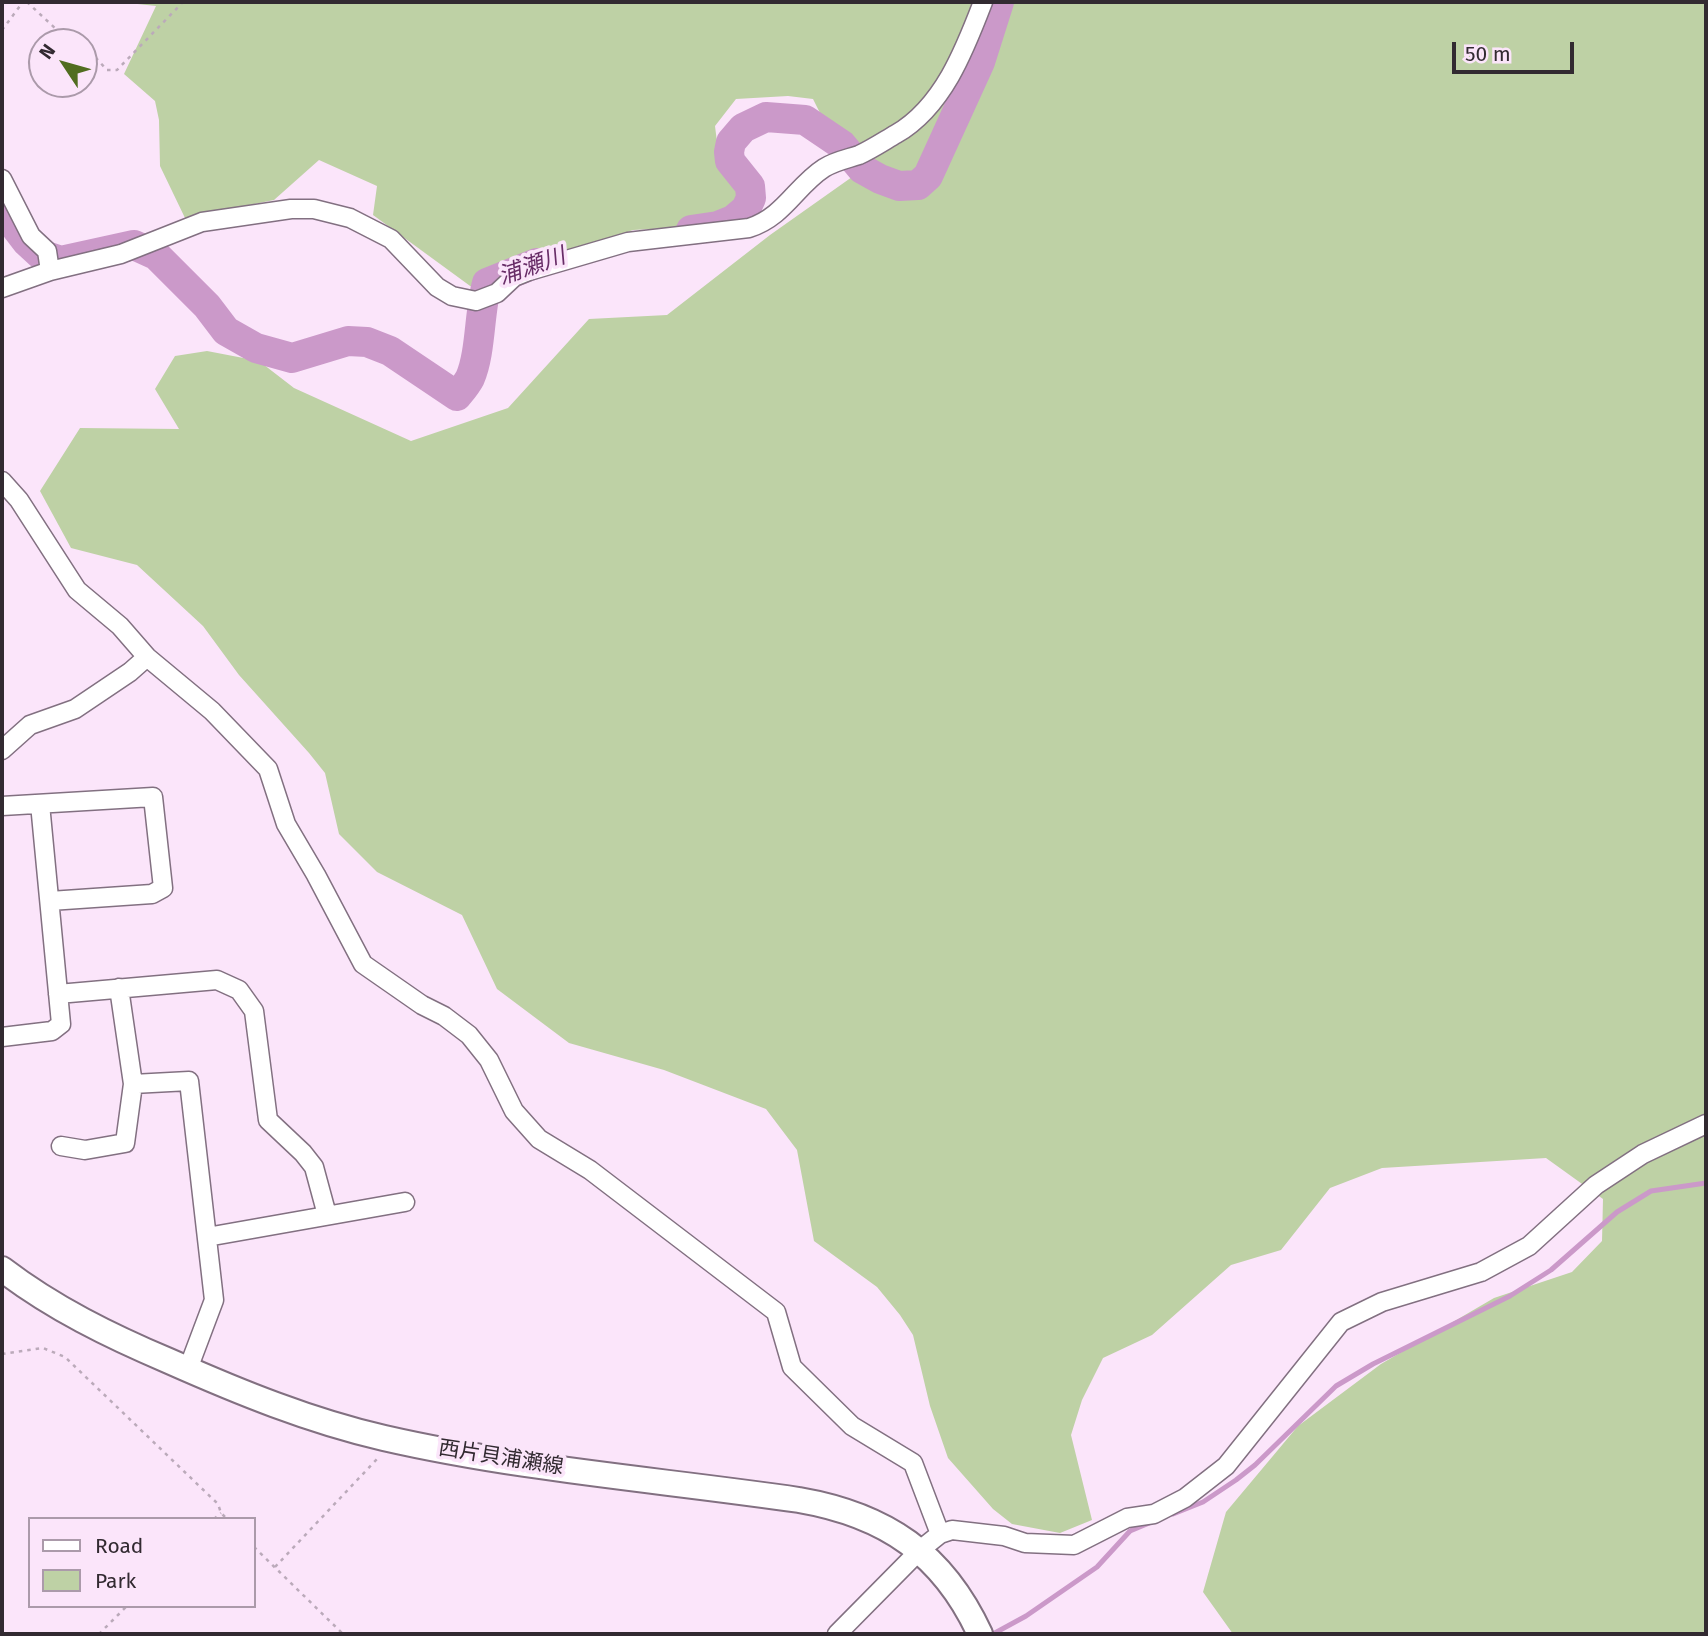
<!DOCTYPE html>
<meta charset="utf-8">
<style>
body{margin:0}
#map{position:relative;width:1708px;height:1636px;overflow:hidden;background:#fbe5fa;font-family:"Fira Sans",sans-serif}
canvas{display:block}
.frame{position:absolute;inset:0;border:4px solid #322a31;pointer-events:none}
.legend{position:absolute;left:28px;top:1517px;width:228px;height:91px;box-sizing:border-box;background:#fbe5fa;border:2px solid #ab9aaa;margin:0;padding:9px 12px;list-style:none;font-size:21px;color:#322a31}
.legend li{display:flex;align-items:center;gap:14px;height:35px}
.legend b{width:35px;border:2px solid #ab9aaa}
.north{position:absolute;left:28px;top:28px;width:70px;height:70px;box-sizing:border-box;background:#fbe5fa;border:2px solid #ab9aaa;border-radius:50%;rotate:306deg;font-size:19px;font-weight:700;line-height:28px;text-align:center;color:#322a31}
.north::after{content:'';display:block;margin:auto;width:24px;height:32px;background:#516d20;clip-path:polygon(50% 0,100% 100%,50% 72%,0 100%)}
.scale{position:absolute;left:1452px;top:42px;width:122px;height:32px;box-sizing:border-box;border:4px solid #322a31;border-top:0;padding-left:9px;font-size:21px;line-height:24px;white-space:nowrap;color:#322a31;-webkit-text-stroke:5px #fbe5fa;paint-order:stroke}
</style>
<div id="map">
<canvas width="1708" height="1636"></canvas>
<div class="frame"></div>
<ul class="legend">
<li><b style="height:9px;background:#fff"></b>Road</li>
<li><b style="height:19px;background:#bed1a5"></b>Park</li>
</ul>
<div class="north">N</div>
<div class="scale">50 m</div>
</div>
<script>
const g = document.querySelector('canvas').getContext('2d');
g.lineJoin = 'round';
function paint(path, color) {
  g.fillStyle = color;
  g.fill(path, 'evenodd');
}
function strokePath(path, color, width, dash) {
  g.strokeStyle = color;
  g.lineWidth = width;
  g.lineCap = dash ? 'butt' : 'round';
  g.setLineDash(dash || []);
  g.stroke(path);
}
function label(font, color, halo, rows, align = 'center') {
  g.font = font + ' "Fira Sans","Noto Sans JP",sans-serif';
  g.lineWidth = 7;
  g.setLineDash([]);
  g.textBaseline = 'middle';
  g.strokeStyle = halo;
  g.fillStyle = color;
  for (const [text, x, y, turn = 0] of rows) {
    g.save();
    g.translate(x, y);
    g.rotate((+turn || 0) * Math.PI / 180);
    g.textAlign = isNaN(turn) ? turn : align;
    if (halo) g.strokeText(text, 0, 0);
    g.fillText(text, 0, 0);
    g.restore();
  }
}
paint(new Path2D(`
 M119,2H1706V1634H1233L1203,1592L1226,1512L1298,1426L1381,1364L1494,1298L1572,1272L1602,1241L1603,1199L1546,1158L1382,1168L1330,1188L1281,1250L1231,1265L1152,1335L1103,1358L1082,1400L1071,1435L1092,1520L1060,1533L1012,1524L993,1509L948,1458L930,1406L913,1335L900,1315L877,1287L814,1241L797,1150L766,1109L664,1070L569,1043L497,989L462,915L377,872L339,834L325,773L309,753L239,675L203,626L137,565L71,548L40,491L80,428L179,429L155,389L175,356L207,351L259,361L294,388L411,441L508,408L589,319L667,315L770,235L852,177L813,99L788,96L736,99L715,126L718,150L737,176L743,207L704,226L633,230L545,262L477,291L373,215L377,186L319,160L274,200L185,218L160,166L159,120L155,101L124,74L156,6Z`), '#bed1a5');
strokePath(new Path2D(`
 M1173,1514L1203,1502L1236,1480L1255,1465L1336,1386L1373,1364L1510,1296L1551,1270L1617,1212L1651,1191L1706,1183
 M993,1634L1026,1616L1097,1567L1130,1531L1154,1521`), '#cb99c9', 5);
strokePath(new Path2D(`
 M2,194L17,229L27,242L40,254L61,261L134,245L156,255L207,306L226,331L256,348L292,358L348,341L367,342L390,351L457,396C461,391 467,384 470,378C481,353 479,312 487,283L537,263
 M691,230L718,226L733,220L746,209L751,198L750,186L730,161L729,152L731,142L743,128L766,117L805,120L842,145L862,169L880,179L899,186L918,185L928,176L980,62L999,2`), '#cb99c9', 30);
const minor = new Path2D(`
 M2,179L31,236L47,251L50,271
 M2,288L50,271L121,254L202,222L291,209H314L350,218L391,239L437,287L452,296L476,301L497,293L514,277L529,271L628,242L749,228C784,217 796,186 824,168C835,161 847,159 859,155C872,149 884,141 896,134C943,107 965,49 983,2
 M2,481L19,500L77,590L120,626L147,657L212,711L268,769L286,824L316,875L363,964L422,1005L444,1016L469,1035L489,1060L514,1111L539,1139L590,1170L776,1312L792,1367L852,1426L913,1463L940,1534
 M2,750L30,725L75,709L130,672L147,657
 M2,806L153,797L163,888L152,894L50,901
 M58,994L217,980L239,990L254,1011L268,1120L303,1153L314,1167L327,1215
 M2,1037L52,1031L61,1024L40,804
 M133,1084L189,1081L214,1300L188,1369
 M61,1146L85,1150L125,1143L133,1084L119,988
 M207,1237L405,1202
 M837,1634L920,1550L940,1534L952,1530L1004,1536L1025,1543L1074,1545L1127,1518L1154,1514L1185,1498L1226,1466L1341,1322L1382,1302L1481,1272L1529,1246L1596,1185L1643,1154L1706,1124`);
const secondary = new Path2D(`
 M2,1269C53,1308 110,1336 169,1361C239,1392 310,1421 384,1438C519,1469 662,1480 799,1500C886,1515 943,1554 980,1634`);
strokePath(minor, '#827081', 21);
strokePath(secondary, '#827081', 28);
strokePath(new Path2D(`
 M27,2L57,30L81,42
 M2,30L23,2
 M84,45L107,70H117L183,2
 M2,1354L43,1348L65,1357L218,1504L221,1513L227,1519
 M214,1519L221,1513
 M254,1547L343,1634
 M275,1567L378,1458
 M99,1634L127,1606`), '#bbaaba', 2.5, [3.5, 5]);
strokePath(minor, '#fff', 18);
strokePath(secondary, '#fff', 24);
label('21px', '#322a31', '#fbe5fa', [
 ["西片貝浦瀬線",501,1458,9]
]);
label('italic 23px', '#682d67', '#fbe5fa', [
 ["浦瀬川",532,267,-19]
]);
</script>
